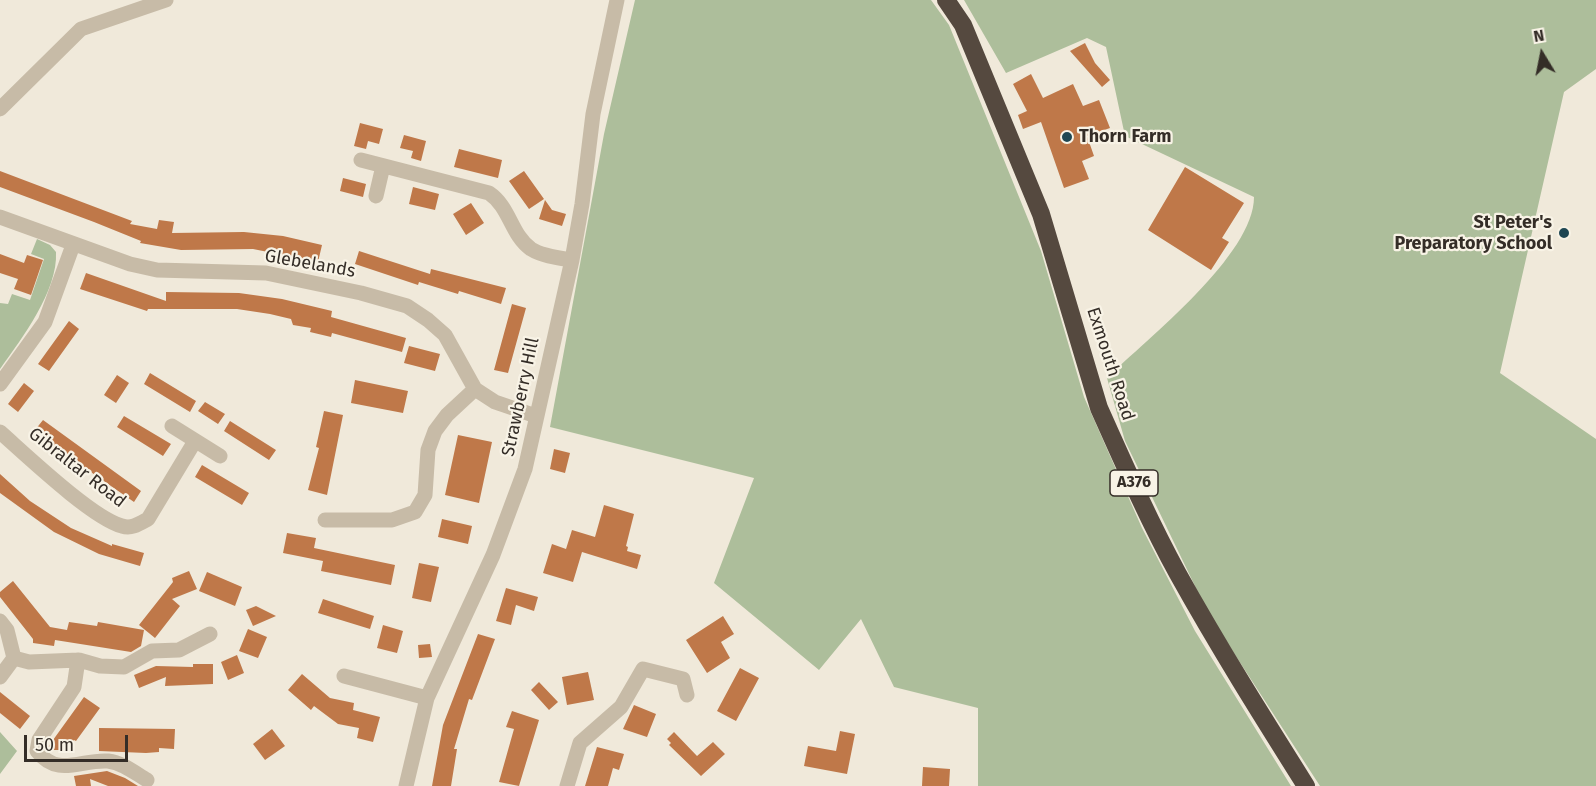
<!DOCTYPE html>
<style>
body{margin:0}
#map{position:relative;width:1596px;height:786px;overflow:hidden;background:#f0e9da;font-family:"Fira Sans",sans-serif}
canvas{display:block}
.north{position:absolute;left:1512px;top:24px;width:60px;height:60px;-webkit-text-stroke:4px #f8f3e6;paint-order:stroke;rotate:350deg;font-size:16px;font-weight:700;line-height:24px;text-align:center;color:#342d27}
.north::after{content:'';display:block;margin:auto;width:21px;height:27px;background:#342d27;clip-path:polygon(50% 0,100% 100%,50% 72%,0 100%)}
.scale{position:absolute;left:24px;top:735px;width:104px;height:27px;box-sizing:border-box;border:3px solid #342d27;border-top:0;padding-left:8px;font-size:18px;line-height:21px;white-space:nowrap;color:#342d27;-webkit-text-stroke:4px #f8f3e6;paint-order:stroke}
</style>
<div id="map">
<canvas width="1596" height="786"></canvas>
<div class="north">N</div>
<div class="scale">50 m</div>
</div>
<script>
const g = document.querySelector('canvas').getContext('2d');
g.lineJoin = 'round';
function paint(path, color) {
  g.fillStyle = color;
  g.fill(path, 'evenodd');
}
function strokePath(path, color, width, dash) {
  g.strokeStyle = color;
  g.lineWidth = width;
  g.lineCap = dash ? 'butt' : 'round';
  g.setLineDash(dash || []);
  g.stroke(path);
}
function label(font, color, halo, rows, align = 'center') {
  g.font = font + ' "Fira Sans",sans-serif';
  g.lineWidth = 4.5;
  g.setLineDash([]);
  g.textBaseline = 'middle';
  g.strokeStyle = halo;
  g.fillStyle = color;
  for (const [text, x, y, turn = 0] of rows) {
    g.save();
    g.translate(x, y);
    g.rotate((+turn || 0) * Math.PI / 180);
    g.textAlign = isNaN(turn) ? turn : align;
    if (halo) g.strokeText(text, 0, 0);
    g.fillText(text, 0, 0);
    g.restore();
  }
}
paint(new Path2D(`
 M635,0H931L949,25L1041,251L1084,397L1142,528L1195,631L1291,786H978V708L894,687L861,619L819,670L714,583L754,478L550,427L604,134Z
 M964,0H1596V69L1564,92L1500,373L1596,439V786H1320L1208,613L1125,441L1107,378C1148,338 1254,255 1254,197L1125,136L1106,47L1087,38L1006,73Z
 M37,239L50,245L56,252C58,291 22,338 0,369V303L8,304L12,294L30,300L44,259L31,254Z
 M0,732L17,751L0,774Z`), '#adbe9b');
paint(new Path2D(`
 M1085,43L1095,63L1110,80L1102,87L1070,51Z
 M1031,74L1043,98L1073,84L1083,106L1099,100L1110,128L1087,136L1094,156L1082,161L1089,179L1064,188L1041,122L1023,129L1018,115L1027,111L1013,84Z
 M360,123L383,129L379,144L368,141L366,149L354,146Z
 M404,135L426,141L421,161L411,158L413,151L400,148Z
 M459,149L502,160L498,178L454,167Z
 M1185,167L1244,203L1222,238L1229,242L1211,270L1148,230Z
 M0,171L132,221L130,224L157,229L159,220L174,222L172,233L244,232L283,236L322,245L318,262L253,249L181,250L140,243L141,241L94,222L0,187Z
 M524,171L544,199L529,209L509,181Z
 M343,178L366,184L363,197L340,191Z
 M413,187L439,194L435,210L409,204Z
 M545,200L552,210L566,214L562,226L539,219Z
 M471,203L484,223L466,235L453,214Z
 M359,251L430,274L431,269L506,288L501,304L459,291L458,294L419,282L418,285L355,264Z
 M0,254L24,263L27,255L43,260L31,295L14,289L18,279L0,273Z
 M86,273L166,301V292L239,293L282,299L332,311L331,317L406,338L402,352L332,333L331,337L310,332L311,328L293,325L291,319L270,314L237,309H148L147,311L80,289Z
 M512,304L526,308L508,373L494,370Z
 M69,321L79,329L49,371L38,364Z
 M409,346L440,354L435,371L404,363Z
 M150,373L196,401L190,412L144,384Z
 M117,375L129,383L116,403L104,395Z
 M355,380L408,391L403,413L351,403Z
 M24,383L34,391L18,412L8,404Z
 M205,402L225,414L218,424L198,411Z
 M324,411L343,415L327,495L308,490L319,448L316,447Z
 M124,416L171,444L163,456L117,427Z
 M43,420L141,491L134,502L62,452L35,430Z
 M230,421L276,450L269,460L224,431Z
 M458,435L492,442L479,503L445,495Z
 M554,449L570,453L565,473L550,469Z
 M202,465L249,493L242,505L195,477Z
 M0,474L30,501L71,528L112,546V544L144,553L140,566L99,554L54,532L0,493Z
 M604,505L634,514L626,546L628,547L627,551L641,555L637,569L582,552L573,582L543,573L552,544L566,549L572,530L595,537Z
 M442,519L472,526L468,544L438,537Z
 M287,533L316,538L314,548L395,565L391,585L321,571L323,561L283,553Z
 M419,563L439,567L431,602L412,598Z
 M189,571L197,589L172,599L180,606L155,638L139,625L173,582L172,578Z
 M207,572L242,587L235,606L199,591Z
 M13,581L50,627L67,630L69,622L97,626L98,622L144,630L141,646L131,652L55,640L54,646L33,643V639L0,597V592Z
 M506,588L538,597L534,611L516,605L511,625L496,621Z
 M323,599L374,616L370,629L318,613Z
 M256,606L276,616L253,626L246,610Z
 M723,616L734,634L721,642L730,658L707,673L686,640Z
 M383,625L403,631L397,653L377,648Z
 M248,629L267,637L258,658L239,651Z
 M478,634L495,639L472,700L469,699L454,749H457L451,786H432L443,725Z
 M430,644L432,657L419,658L418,645Z
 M237,655L244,673L228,680L221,662Z
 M193,664H213V684L165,686L166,677L139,688L134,675L156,666L193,667Z
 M740,668L759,678L736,721L717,711Z
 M588,672L594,700L567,705L562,677Z
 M302,674L330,698L354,703L353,710L380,717L373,742L357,738L359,728L338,724L314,706L311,710L288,690Z
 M539,682L558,702L549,710L531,690Z
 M0,692L30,716L20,729L0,713Z
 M84,697L100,708L76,741L74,740L67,750H50L48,747Z
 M634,705L656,714L647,737L623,729Z
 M512,711L539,720L519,786L499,782L514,729L506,727Z
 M99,728L175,729L174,749L159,748V752L146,753L99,751Z
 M272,729L285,746L265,760L253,744Z
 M840,731L855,734L847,774L804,766L808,746L836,751Z
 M674,732L697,756L713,742L725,754L701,776L669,745L671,743L667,739Z
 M597,747L624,754L619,770L613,768L608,786H585Z
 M923,767L950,769L949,786H922Z
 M107,771L125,778L138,786H108L90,779L91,786H76L74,776Z`), '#bf7849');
strokePath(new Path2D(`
 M0,109L81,29L166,0
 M361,160L489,193C510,207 511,235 531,249C542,256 559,258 572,260
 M376,196L383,166
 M0,217L130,264L157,270L266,273L361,293L407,306L428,320L445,335L475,389L495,402L536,416
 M0,384L45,322L73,245
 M172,426L220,456
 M0,432C25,454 92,518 122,526C132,529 139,524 148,519L195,441
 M325,520H392L415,512L425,495L428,450L435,431L447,415L475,389
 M0,621L7,630L14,658L29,662L79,660L100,666L124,667L152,651L179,650L210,634
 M78,660L74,687L39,740L37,751C58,778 81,759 108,761C123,763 135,773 147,780
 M344,676L427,698
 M0,677L14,658
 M406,786L427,698L493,555L525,469L572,260L582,204L593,114L617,0
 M567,786L580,743L621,707L643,669L683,679L687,695`), '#c7bba7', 15);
strokePath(new Path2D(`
 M946,0L963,25L1041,214L1099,408C1124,464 1149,521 1178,574C1218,646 1262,716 1306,786`), '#55493f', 18);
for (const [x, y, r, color] of [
 [1067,137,6,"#1f4753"],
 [1564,233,6,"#1f4753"]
]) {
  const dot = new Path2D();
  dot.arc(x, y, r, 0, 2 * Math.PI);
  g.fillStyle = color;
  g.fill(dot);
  strokePath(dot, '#f8f3e6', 2);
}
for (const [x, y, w] of [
 [1134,483,48]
]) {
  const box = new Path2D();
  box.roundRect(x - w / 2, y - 13, w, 26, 4.5);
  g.fillStyle = '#f8f3e6';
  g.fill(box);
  strokePath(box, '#342d27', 1.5);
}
label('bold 16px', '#342d27', null, [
 ["A376",1134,483]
]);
label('bold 18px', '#342d27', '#f8f3e6', [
 ["Thorn Farm",1079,137],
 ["St Peter's",1552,223,"right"],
 ["Preparatory School",1552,244,"right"]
], 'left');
label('18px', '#342d27', '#f8f3e6', [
 ["Glebelands",310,264,10],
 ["Exmouth Road",1110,364,72],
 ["Strawberry Hill",521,397,-78],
 ["Gibraltar Road",77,468,38]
]);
</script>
